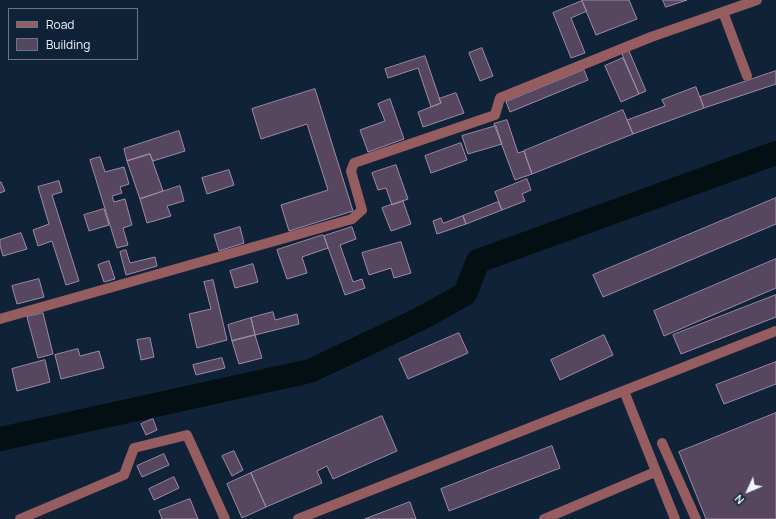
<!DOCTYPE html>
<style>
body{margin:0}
#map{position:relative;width:776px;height:519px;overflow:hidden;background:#102237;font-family:Manrope,sans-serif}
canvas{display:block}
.legend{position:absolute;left:8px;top:8px;width:130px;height:52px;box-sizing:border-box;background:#102237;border:1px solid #697787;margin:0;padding:5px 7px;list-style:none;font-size:12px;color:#eef6ff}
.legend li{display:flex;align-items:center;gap:8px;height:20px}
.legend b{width:20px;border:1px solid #697787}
.north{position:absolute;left:728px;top:471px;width:40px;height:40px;-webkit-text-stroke:3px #102237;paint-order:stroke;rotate:226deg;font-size:11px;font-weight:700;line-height:16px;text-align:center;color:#eef6ff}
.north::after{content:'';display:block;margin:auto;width:14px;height:18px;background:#eef6ff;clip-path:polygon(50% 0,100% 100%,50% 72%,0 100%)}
</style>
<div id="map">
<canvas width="776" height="519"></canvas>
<ul class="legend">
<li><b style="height:5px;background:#955d5f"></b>Road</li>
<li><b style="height:11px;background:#57465f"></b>Building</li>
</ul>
<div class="north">N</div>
</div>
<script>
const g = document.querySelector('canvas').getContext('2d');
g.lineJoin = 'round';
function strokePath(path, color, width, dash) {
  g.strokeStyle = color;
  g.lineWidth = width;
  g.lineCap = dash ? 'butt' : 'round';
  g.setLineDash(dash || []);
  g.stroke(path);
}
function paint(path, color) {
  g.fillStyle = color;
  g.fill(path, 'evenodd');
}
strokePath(new Path2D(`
 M0,439L310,371L418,320L465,294L478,261L776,153`), '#030f12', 24);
const building = new Path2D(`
 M584,0H629L637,19L596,35L582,1Z
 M663,0H687L666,7Z
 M582,1L587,11L571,18L585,53L571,58L553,13Z
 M482,48L493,76L480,81L469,53Z
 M629,51L646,91L639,94L622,54Z
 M425,56L441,103L431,107L418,68L388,78L385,69Z
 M623,58L639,94L621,102L605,66Z
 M584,70L588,80L510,112L506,102Z
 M776,71V84L704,108L700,97Z
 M696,87L704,108L633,134L627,120L665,106L662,100Z
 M315,89L353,211L289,231L281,205L328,190L307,124L261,139L252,109Z
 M456,93L464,113L423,127L418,112L441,103L439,99Z
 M390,99L404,139L368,152L360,130L385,121L378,104Z
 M623,110L633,134L532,174L524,151Z
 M507,120L518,153L524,151L532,174L515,180L494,124Z
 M496,126L502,144L468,154L462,136Z
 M179,131L185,151L153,161L150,154L127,161L124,149Z
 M461,143L467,160L431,173L425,156Z
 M150,154L163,191L140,199L127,161Z
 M100,157L105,172L124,167L129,184L120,187L122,193L112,196L114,202L125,199L132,225L123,228L128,245L117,248L90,160Z
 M396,165L408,199L392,205L386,188L378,190L372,173Z
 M229,170L234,185L207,194L202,178Z
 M527,179L531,190L522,194L525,201L502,210L495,192Z
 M59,181L62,192L52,195L79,281L66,285L52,241L38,246L33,230L49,224L38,187Z
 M0,182H1L5,191L0,193Z
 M180,186L184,201L167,206L171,216L147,223L140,199Z
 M776,198V224L603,297L593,275Z
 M403,201L411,224L391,231L382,208Z
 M498,202L502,210L466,224L463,216Z
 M104,209L109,225L89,231L84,215Z
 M463,216L466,224L437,234L433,221L441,218L443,223Z
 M240,227L244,243L219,251L214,235Z
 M352,227L356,239L340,245L353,282L362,279L365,288L345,295L324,236Z
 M21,233L27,249L3,256L0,246V240Z
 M323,235L324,236L328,248L302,257L307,273L287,279L277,250Z
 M401,242L411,273L394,278L391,268L369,275L362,253Z
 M126,250L130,263L155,257L157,266L126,275L120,252Z
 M776,259V288L664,336L654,311Z
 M109,261L115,279L104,282L98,265Z
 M253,264L258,282L235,288L230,271Z
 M39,279L44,297L17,304L12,286Z
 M213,280L227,340L197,348L189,314L211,309L204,282Z
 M776,295V317L681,354L673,335Z
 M273,312L275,320L297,314L299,324L255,335L251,318Z
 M43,313L53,354L38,358L27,317Z
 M251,318L255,335L232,341L228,325Z
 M459,333L468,353L408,379L399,359Z
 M255,335L262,358L239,364L232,341Z
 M604,335L613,355L560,380L551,360Z
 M150,338L154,357L141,360L137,340Z
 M78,349L80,356L99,351L104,368L61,379L55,355Z
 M222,358L225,368L196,375L193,365Z
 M45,360L50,382L17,391L12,369Z
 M776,362V384L724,404L716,385Z
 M776,413V519H706L679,452Z
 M382,416L397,451L333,479L327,466L317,471L322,483L266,507L251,473Z
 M153,419L157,430L146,435L141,424Z
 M552,446L560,468L449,511L441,489Z
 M234,451L243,470L232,476L222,456Z
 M164,454L169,465L142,477L137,466Z
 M251,473L266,507L242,518L227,484Z
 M174,477L179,488L154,500L149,489Z
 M190,499L198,519H162L159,511Z
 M410,502L416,519H365Z`);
paint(building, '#57465f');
strokePath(building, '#9f8ba7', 1);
strokePath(new Path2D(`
 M723,12L747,76
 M0,319L352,219L362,210L351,171L354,163L495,115L500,98L651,37L757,0
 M624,391L675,519
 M662,443L696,519
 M20,519L124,475L134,448L187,435L225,519
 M298,519L776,331
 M544,519L655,472`), '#955d5f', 10);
</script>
